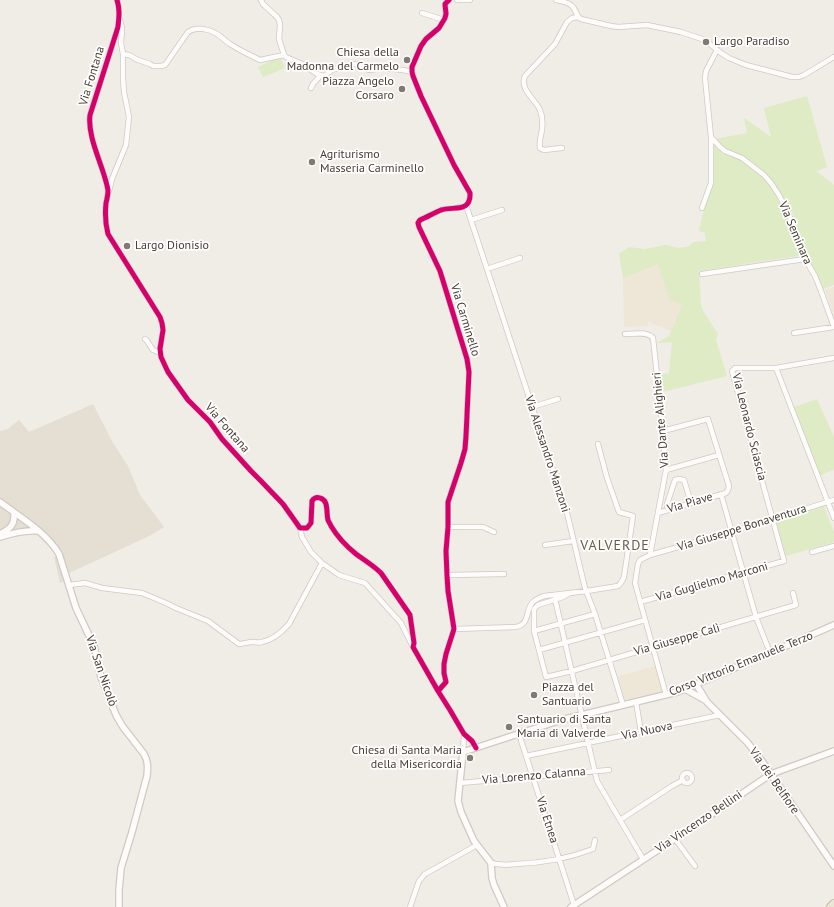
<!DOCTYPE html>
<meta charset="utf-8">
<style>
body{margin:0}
canvas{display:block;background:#f0ece6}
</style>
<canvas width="834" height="907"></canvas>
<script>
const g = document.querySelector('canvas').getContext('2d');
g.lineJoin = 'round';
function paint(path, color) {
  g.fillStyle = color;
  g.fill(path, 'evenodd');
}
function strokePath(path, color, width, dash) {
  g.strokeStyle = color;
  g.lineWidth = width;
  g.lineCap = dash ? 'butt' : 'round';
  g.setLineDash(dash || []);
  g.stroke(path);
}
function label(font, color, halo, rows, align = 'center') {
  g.font = font + ' "PT Sans",sans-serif';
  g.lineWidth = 3.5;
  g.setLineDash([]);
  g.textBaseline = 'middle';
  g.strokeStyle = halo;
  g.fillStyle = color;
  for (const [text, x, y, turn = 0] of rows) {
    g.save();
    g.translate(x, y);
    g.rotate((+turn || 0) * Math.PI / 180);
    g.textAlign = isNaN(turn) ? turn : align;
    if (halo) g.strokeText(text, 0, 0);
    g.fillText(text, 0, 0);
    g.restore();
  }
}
paint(new Path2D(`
 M93,404L113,443L128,466L140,495L164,527L149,536L65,575L66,581L60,583L54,557L57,556L49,546L37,535L33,533L19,534L0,540V431L8,429L19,420L29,432Z`), '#e4ded3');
paint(new Path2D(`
 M658,264L669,299L682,304L671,331L650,323L651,322L649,321L647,326L624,327L623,278Z
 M834,287V316L825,290Z
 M656,666L663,691L625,700L618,676Z`), '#eee6d7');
paint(new Path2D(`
 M280,57L285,68L263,77L258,67Z
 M807,96L827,167L816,171L834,185V285L823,289L815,272L808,260L811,259L810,257L807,258L804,246L792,218L794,215L792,212L789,211L779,190L765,173L726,150L715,139L747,133L744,118L771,137L764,108Z
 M713,142L723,154L742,160L749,166L764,179L775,193L793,230L803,255L699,271L701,306L705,314L718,334L716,340L727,376L662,392L660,375L669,373L672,342L657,343L669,336L682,305L669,299L658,264L623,278L619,254L629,247L645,249L666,245L678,248L688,247L693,242L706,241L705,233L699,231L704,209L712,185Z
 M817,399L834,437V470L820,475L794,407Z
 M824,507L834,532V542L786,556L776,522Z`), '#deebc4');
const minor = new Path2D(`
 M117,0C120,9 119,17 118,27L90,115C87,138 104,167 108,190C108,194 107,199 106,203C105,213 105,223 108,234L160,317L162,323L163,330L160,349L161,357L168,372L188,400L210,422L222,439L251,471L260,480L283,504L300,528H307L311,523L312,501C314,498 317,497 320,498C329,500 326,513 328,520C328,521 331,525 331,526C337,536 346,546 356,554C364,560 373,565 381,573L408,612L410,615L414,643L413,647L438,691L450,710L464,734L472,741L476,748
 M261,0L263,4L277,17L279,20L280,25L279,39L284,55L286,57L302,64L317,74L323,76L327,74L332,70L351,64H355L369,70L384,68L403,70L412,72
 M457,0H470
 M556,0C561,1 568,2 572,6C577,10 575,16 581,19L611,26L618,27L647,25L681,32L705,40L721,53L729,58L746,65L777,73L792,77H799L804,75L834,57
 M422,13L444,20
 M717,50L706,71L705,78L711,137L720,147L725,151L742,158L764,175L771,183L779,195L789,215L798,238L805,259L815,276L821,291L834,327
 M123,54L129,55L138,60L150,64L153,66H161L165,65L188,32C196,26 209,29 217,34C222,37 225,41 230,44C239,50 250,55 260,60L284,55
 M311,88L313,84L320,76
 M562,148L544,150L540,148C539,143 540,140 541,135C543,128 543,117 540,110C535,99 519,89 525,76L555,44L567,22L572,18L578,17
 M109,191L112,179L126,145L129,117L124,92L123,78V54L121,43L122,28L120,20
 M466,205L567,513L585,588L595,614L623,705
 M702,208L711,183V137
 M471,220L502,210
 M487,269L520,258
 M702,274L805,259
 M794,333L834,327
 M625,334C633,334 647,331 653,338L663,431L666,470L650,555
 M145,339L147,341L153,350L161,353
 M776,368L834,518
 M532,407L558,399
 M666,470L719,455
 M721,494L756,617L770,653
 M668,510L667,504L675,480L679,479L684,480L691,503
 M658,513L726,493L728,490L729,486L708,419L663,431
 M448,527H483L494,532
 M300,528L302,537L311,552L322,563L339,575L365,583L401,623L413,647
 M545,545L573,541
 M812,552L834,546
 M447,575L504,574
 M69,585L85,583L102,588L142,593L166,603L176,608L208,621L239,644C244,644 248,642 252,642C256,642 259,643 262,642C273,640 282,632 289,624L322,563
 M570,593L563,597L538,605L534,609V631L546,677L572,671L796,605L793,593
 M555,599L597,781L643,859
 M640,602L784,561L732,371L735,368H776L834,358
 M454,629L516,627C530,624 525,612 532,603C535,599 540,598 544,596L587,591L618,586C621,584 622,581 624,577L633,516L619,512L607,478L598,444
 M534,631L595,614
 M539,650L645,620
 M438,691L446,682L444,673V664L446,654L454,629L448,591L447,575L446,551L448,527V502L461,463L465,449L466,436L469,372L467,359L440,271L419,227L418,223L420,220C427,217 434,213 441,210C454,206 471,213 470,193L454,165L421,96L413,76L412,72V67L421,46L426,39L439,28L445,18L446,14L445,4L449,0
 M666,695L635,583L638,564L640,560L650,555L731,532L834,500
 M636,702L641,732
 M519,734L574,905
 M463,752L464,734
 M526,756L720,715
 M682 778a5 5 0 1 1 10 0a5 5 0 1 1-10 0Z
 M460,783L609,770
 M620,820L672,786L683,780
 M675,839L695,866
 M491,863C499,865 508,865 516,864C544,863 567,859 593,849L595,840
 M410,907L419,881L425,874L477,845`);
const tertiary = new Path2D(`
 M0,502C20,517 46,532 59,554L76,608L94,646L101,677L116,715L123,727L144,754C148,761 148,767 147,776L132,832L121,868L119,890V907
 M0,534C10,529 15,525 14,513
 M0,537C13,533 25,530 39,531
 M696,684L707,702L747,742L762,761L834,866
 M685,689L705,700
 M504,907L494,885L492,878L491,863L474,841L461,812L458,801L463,752L561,720L677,692L770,653L834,625
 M571,907L690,829L771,774L834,751`);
const motorway = new Path2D(`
 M831,907L834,904`);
strokePath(minor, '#cecac4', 6);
strokePath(tertiary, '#cecac4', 8);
strokePath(motorway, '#cab8a0', 10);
strokePath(minor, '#fdfcfb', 4.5);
strokePath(tertiary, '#fdfcfb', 5.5);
strokePath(motorway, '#ece4d7', 8);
strokePath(new Path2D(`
 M117,0C120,9 119,17 118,27L90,115C87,138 104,167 108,190C108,194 107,199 106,203C105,213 105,223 108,234L160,317L162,323L163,330L160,349L161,357L168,372L188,400L210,422L222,439L251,471L260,480L283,504L300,528H307L311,523L312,501C314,498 317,497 320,498C329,500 326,513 328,520C328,521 331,525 331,526C337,536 346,546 356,554C364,560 373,565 381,573L408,612L410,615L414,643L413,647L438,691L450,710L464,734L472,741L476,748
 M438,691L446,682L444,673V664L446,654L454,629L448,591L447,575L446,551L448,527V502L461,463L465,449L466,436L469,372L467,359L440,271L419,227L418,223L420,220C427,217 434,213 441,210C454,206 471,213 470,193L454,165L421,96L413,76L412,72V67L421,46L426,39L439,28L445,18L446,14L445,4L449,0`), '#d6006c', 5);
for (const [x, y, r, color] of [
 [706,42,4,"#817a72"],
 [407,60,4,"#817a72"],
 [402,89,4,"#817a72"],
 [312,162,4,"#817a72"],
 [127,246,4,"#817a72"],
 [534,695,4,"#817a72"],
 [509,727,4,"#817a72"],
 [470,758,4,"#817a72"]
]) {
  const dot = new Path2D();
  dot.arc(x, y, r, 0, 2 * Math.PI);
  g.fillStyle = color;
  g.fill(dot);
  strokePath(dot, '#fff', 1.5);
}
label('12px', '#453d33', '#fff', [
 ["Largo Paradiso",714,42],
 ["Chiesa della",399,53,"right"],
 ["Madonna del Carmelo",399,67,"right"],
 ["Piazza Angelo",394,82,"right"],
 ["Corsaro",394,96,"right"],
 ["Agriturismo",320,155],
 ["Masseria Carminello",320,169],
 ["Largo Dionisio",135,246],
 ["Piazza del",542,688],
 ["Santuario",542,702],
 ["Santuario di Santa",517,720],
 ["Maria di Valverde",517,734],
 ["Chiesa di Santa Maria",462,751,"right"],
 ["della Misericordia",462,765,"right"]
], 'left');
label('12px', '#453d33', '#fff', [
 ["Via Fontana",92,76,-73],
 ["Via Seminara",795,233,67],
 ["Via Carminello",465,320,73],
 ["Via Dante Alighieri",661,420,-95],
 ["Via Leonardo Sciascia",749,427,76],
 ["Via Fontana",227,428,49],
 ["Via Alessandro Manzoni",547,454,72],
 ["Via Piave",690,503,-16],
 ["Via Giuseppe Bonaventura",742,528,-17],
 ["Via Guglielmo Marconi",712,582,-16],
 ["Via Giuseppe Calì",677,640,-16],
 ["Corso Vittorio Emanuele Terzo",741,664,-22],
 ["Via San Nicolò",101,671,71],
 ["Via Nuova",647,731,-12],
 ["Via Lorenzo Calanna",534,776,-5],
 ["Via dei Belfiore",774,781,55],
 ["Via Etnea",547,820,72],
 ["Via Vincenzo Bellini",699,822,-34]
]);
g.letterSpacing = '1px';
label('14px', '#685a49', '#fff', [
 ["VALVERDE",615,546]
]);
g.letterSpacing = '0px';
</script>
